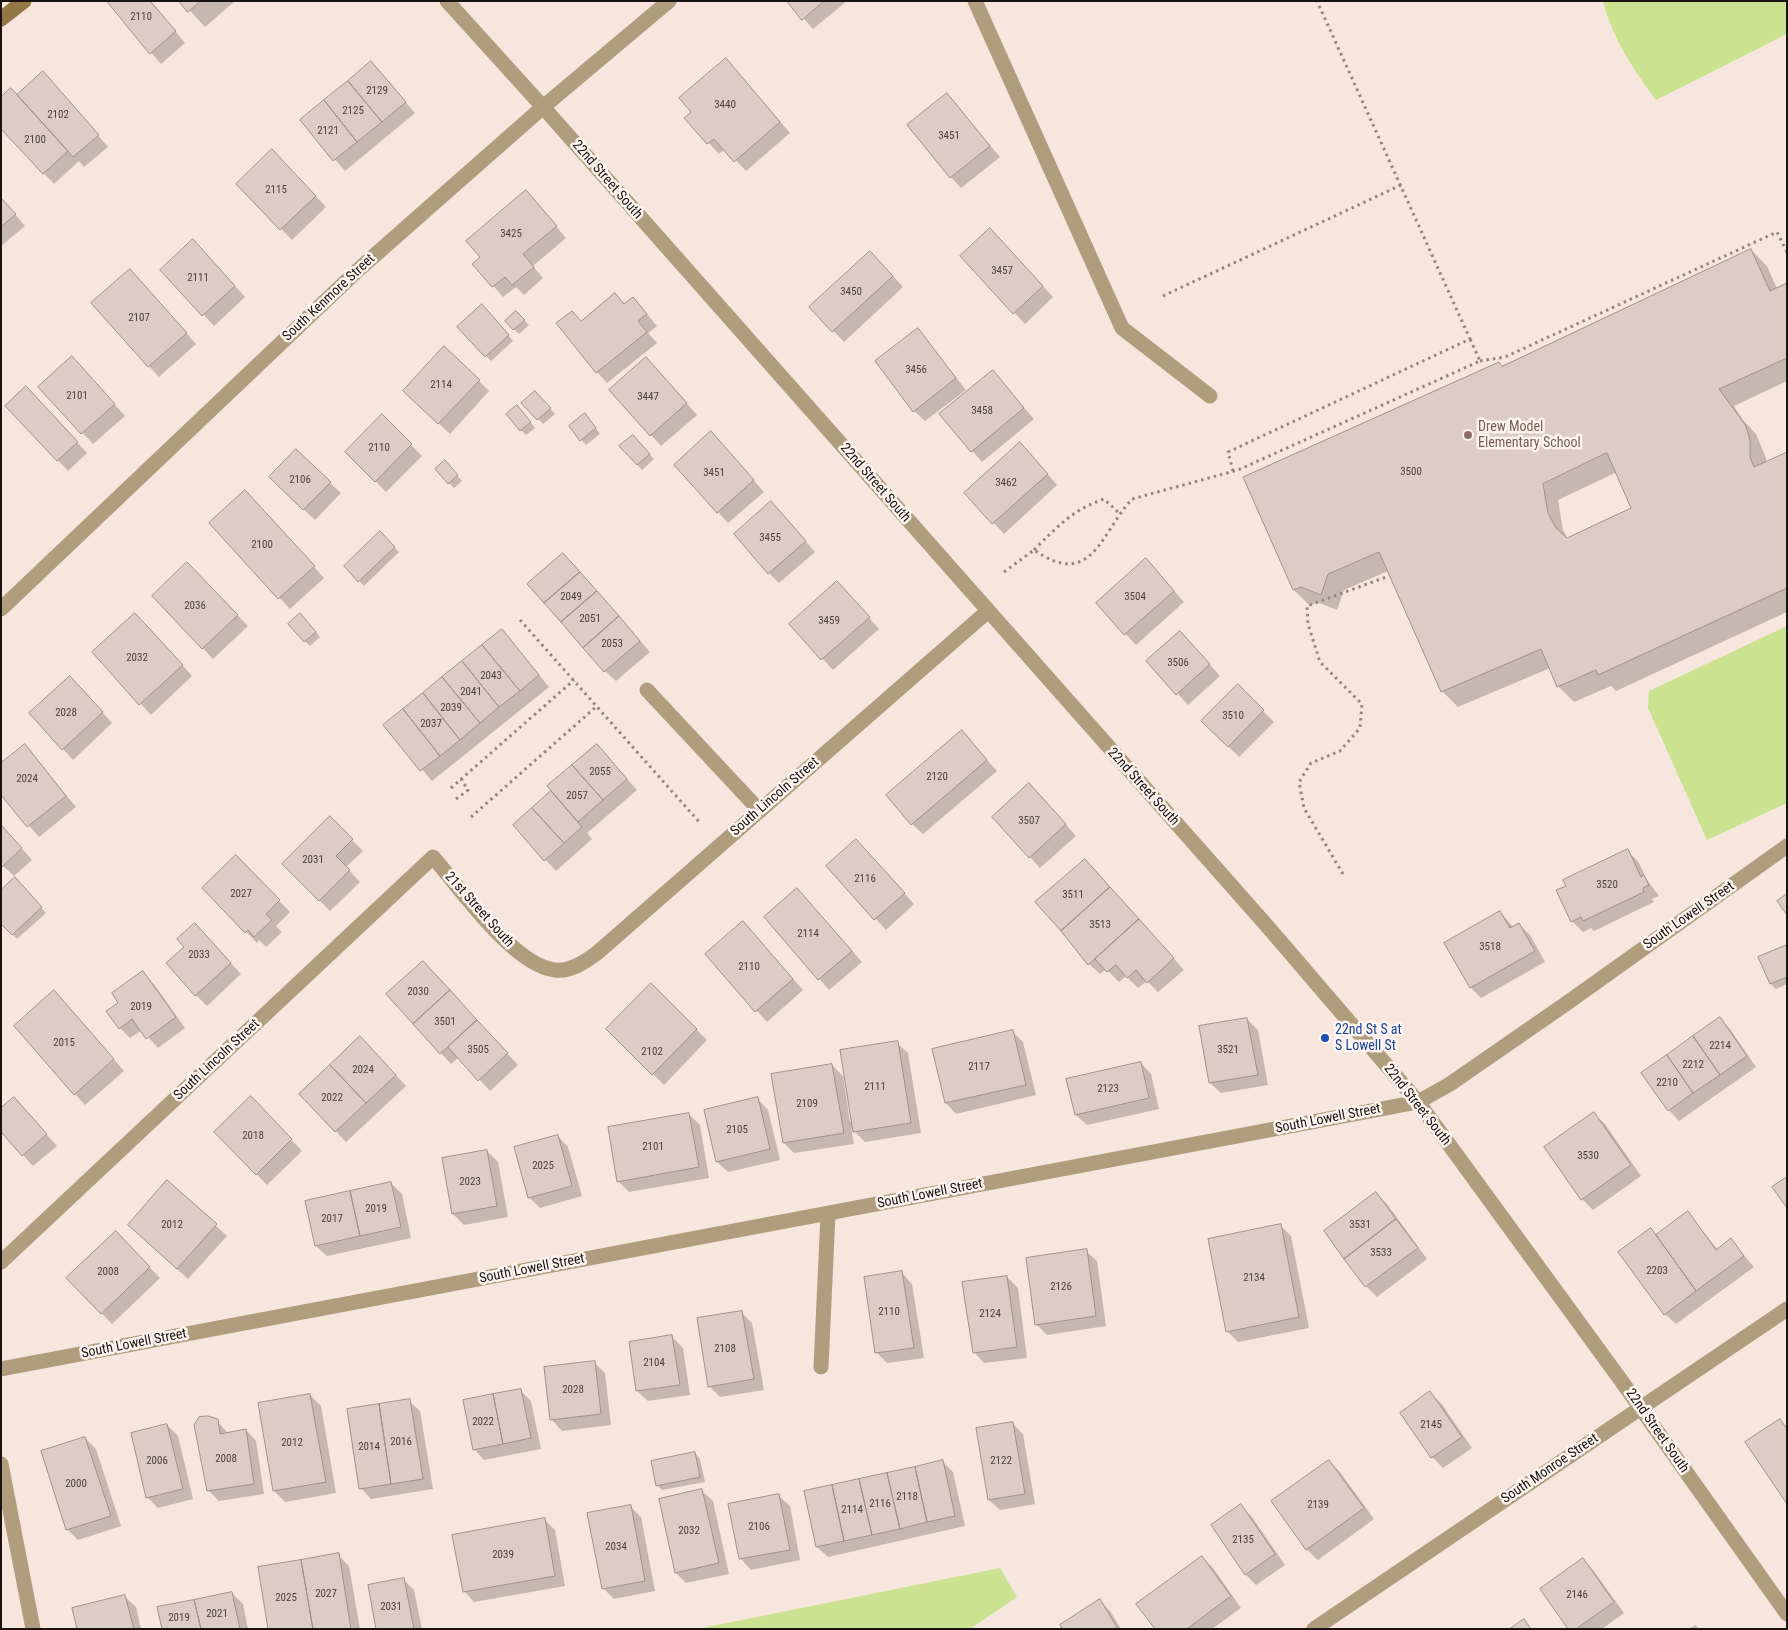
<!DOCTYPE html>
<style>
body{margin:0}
#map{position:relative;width:1788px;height:1630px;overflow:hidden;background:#f6e6dd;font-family:"Roboto Condensed",sans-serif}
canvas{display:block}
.frame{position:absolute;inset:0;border:2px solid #191411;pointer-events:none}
</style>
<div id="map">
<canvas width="1788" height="1630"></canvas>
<div class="frame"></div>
</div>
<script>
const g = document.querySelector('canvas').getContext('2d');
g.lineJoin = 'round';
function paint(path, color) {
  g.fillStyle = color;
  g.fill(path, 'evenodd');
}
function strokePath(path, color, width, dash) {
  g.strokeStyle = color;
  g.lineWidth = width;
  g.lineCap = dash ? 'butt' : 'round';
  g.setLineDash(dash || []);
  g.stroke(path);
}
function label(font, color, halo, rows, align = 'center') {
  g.font = font + ' "Roboto Condensed",sans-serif';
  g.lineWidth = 5;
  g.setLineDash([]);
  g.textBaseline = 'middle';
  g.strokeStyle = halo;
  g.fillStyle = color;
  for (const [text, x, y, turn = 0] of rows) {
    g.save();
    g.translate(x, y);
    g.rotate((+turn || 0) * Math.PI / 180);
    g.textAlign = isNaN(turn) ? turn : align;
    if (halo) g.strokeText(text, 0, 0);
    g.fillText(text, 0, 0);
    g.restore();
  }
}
paint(new Path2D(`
 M1603,1H1787V34L1656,100C1634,70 1612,38 1603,1Z
 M1787,626V803L1707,840L1648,708L1649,691Z
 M1000,1568L1017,1597L970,1629H697Z`), '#cbe290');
paint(new Path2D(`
 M109,1H150L185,43L161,64L108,2Z
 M181,1H235L205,27Z
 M788,1H847L813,29Z
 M371,62L415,113L345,171L301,120Z
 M736,71L790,133L746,171L725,149L719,154L686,118Z
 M53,83L108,147L84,167L79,161L54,184L1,127L18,96Z
 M947,95L1000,157L961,188L951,177Z
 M283,162L326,207L292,240L238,184Z
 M1,198L25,226L1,246Z
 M536,203L566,238L533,266L543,278L524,295L516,287L503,297L474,264Z
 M1000,240L1053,297L1025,324L962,256Z
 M1751,250L1767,266L1777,289L1787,284V381L1734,406L1743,420L1756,434L1766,458V463L1787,453V612L1616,691L1611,686L1574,702L1558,686L1550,668L1458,707L1442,691L1388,571L1344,590L1337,610L1317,602L1310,606L1294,590L1244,478L1502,367ZM1617,472L1632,509L1568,539L1563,530L1558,500Z
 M204,252L245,297L214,326L162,270Z
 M881,263L903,287L844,342L811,307Z
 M130,270L196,344L159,377L149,366Z
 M615,295L625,304L633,298L643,309L657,326L648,333L657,343L607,383L597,372L582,322Z
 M487,311L513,341L491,361L459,327Z
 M516,312L529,325L519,334L506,321Z
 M918,329L966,390L925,421L914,411Z
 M83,369L125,416L93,444L40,387Z
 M656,369L697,415L661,446L611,390Z
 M992,371L1034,419L982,462L941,414Z
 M479,381L489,391L450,434L415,402Z
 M535,392L555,414L543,424L523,403Z
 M37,399L87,453L68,471L7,406Z
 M522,411L535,428L526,435L521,430Z
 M382,416L422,456L386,492L347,452Z
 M590,420L600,434L586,445L570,427Z
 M637,441L654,459L642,470L621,446Z
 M721,444L764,492L728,523L676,465Z
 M1031,455L1057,485L1004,534L966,493Z
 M450,467L462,481L454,488L449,483Z
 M330,483L341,493L315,520L281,488Z
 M256,502L324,578L290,609L210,524Z
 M782,514L815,552L779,583L769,573Z
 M380,533L399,552L364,586L345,566Z
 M187,564L248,626L213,659L154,596Z
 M574,565L650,652L616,681L605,671Z
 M1156,570L1184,602L1136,645L1097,603Z
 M837,582L879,629L833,670L791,624Z
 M305,620L320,637L310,646L305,641Z
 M146,625L192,676L151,715L93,652Z
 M502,630L549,687L432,781L385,725Z
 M1190,643L1220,676L1188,705L1148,661Z
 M1238,686L1274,722L1239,757L1203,721Z
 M81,688L112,723L73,760L63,749Z
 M970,741L997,771L923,834L912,824Z
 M597,745L637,790L587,833L592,839L556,871L514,826L553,791Z
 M25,746L76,807L39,837L1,793Z
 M1040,795L1076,836L1040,868L993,817Z
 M330,818L363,851L346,867L360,882L330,911L283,864Z
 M1,825L32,860L14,876L1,864Z
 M1627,851L1638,861L1647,880L1659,896L1652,899L1654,902L1594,931L1591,928L1583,932L1572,921Z
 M867,852L914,904L886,930L828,867Z
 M236,856L290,912L276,926L282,932L266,947L259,940L257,943L204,888Z
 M1096,871L1184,970L1158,992L1147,981L1138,988L1126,976L1119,982L1106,969L1100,974L1089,964Z
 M20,884L46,913L17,939L1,922Z
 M808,901L862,962L829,990L765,917Z
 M1500,912L1513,927L1519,924L1530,935L1545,962L1481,998L1471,988Z
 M743,923L803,990L767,1022L707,955Z
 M205,935L241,974L207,1006L196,995Z
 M1787,946V984L1776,989L1771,984L1760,958Z
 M142,972L153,983L185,1028L158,1048L142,1030L130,1038L120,1028V1003Z
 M433,973L518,1065L490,1091L459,1057L451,1064L388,995Z
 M651,985L707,1040L664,1085L608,1029Z
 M65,1003L124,1071L85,1105L75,1094Z
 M1247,1019L1258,1030L1268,1085L1221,1093L1210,1083Z
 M1720,1019L1730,1029L1756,1067L1679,1121L1669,1110Z
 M1012,1031L1023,1042L1036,1095L956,1114L946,1103Z
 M897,1043L908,1053L921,1133L865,1142L851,1128L854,1144L794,1153L784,1143L832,1065L843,1076L850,1122H853Z
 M371,1049L406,1086L346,1142L301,1094Z
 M1141,1063L1151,1074L1159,1109L1087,1125L1076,1115Z
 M14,1098L57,1146L33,1166L23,1155Z
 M251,1098L302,1151L267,1185L216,1132Z
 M758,1099L768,1110L780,1160L728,1172L717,1162L705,1111Z
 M689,1114L700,1125L709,1178L629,1192L618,1181Z
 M1594,1114L1605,1124L1641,1176L1593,1210L1582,1199Z
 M558,1136L568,1147L582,1196L540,1208L529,1197Z
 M487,1151L498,1162L508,1217L464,1225L453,1214L444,1159Z
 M168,1182L227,1236L188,1279L140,1235Z
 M391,1183L402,1194L411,1238L327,1256L316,1246Z
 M1376,1193L1387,1204L1427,1259L1377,1297L1366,1286L1326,1231Z
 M1688,1213L1718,1250L1731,1240L1754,1267L1676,1324L1665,1314L1657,1236Z
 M1281,1226L1291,1236L1309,1328L1238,1342L1227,1331Z
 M126,1243L160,1278L112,1324L68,1278Z
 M1086,1251L1097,1261L1106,1326L1047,1335L1036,1324Z
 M902,1273L912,1284L924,1358L887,1363L877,1353Z
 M1007,1277L1018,1288L1027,1358L984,1363L974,1352Z
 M741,1312L752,1323L764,1390L720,1397L709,1386Z
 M672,1337L683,1348L690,1395L648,1401L637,1391Z
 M594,1362L605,1373L611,1425L562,1431L552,1420L545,1368Z
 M520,1390L531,1401L541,1449L484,1460L474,1449Z
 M1430,1393L1441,1403L1472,1448L1443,1468L1432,1457Z
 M310,1395L321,1406L336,1493L285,1502L274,1491L259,1404Z
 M409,1401L420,1411L433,1489L371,1499L361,1488Z
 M217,1421L229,1434L246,1430L256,1441L264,1494L219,1501L208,1490Z
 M1012,1423L1023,1434L1035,1504L1000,1510L989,1500Z
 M167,1425L178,1436L193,1499L158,1508L147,1497Z
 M85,1438L96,1449L121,1526L78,1540L67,1529Z
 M695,1453L700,1459L705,1482L662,1490L657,1485Z
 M942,1461L953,1472L965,1526L828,1557L817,1547Z
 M1329,1461L1340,1472L1374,1519L1318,1560L1307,1550L1273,1502Z
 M702,1491L713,1501L729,1574L686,1583L676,1573Z
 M779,1496L790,1506L800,1560L751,1570L741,1559L730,1505Z
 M630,1506L641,1517L655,1591L614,1599L603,1588Z
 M1241,1506L1252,1517L1285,1565L1256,1585L1245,1574Z
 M544,1519L555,1530L565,1586L474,1602L464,1591Z
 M338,1555L349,1566L360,1629H270Z
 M1202,1558L1213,1568L1241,1608L1212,1629H1156Z
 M1583,1560L1593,1570L1624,1613L1602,1629H1570Z
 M403,1579L414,1590L422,1629H377Z
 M232,1593L243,1604L248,1629H163Z
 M125,1597L136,1607L141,1629H79Z
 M1100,1601L1110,1611L1121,1629H1063Z
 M1695,1625L1699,1629H1689Z`), '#0003');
const building = new Path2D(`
 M107,1H150L176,31L150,54Z
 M179,1H201L188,12Z
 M787,1H824L802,20Z
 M726,58L780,122L734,162L714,139L707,144L684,118L691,112L679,98Z
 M371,61L406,102L382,122L348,81Z
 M43,71L99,135L73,157L17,95Z
 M348,81L382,122L357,142L324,100Z
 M11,88L68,151L43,174L1,129V97Z
 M947,93L990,146L950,178L907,125Z
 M324,100L357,142L333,161L300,120Z
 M272,149L316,196L280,230L236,184Z
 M526,190L557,226L523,254L534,267L512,285L505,277L492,287L472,264L480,257L466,241Z
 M1,198L16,214L1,227Z
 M990,228L1043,286L1013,314L960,256Z
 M193,239L235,286L202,316L160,270Z
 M1751,249L1770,291L1787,283V358L1719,389L1746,426L1750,440V457L1754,467L1787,452V588L1598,675L1596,670L1557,687L1541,649L1441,692L1379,552L1328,574L1321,595L1301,587L1293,590L1243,477L1499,362L1502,366ZM1607,453L1631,508L1567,538L1556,528L1548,513L1543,484Z
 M870,251L893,276L832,332L809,307Z
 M130,269L187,333L148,367L91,303Z
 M615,293L624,304L633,297L647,314L638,321L647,332L596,373L556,323L572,311L581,321Z
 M482,304L509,335L485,357L457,327Z
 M516,311L525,320L513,330L505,321Z
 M918,328L956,378L913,412L875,361Z
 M444,346L480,380L438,424L403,391Z
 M72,356L115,404L81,434L38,387Z
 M646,357L687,403L650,436L609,390Z
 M993,370L1024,408L971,452L939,414Z
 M26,386L78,442L57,461L5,406Z
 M535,391L551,408L537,420L521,403Z
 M517,405L531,422L520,431L506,414Z
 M585,413L596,428L580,441L569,426Z
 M382,414L412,444L375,482L345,452Z
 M711,431L754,480L717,513L674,465Z
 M633,435L650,454L637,465L619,446Z
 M1020,442L1048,474L992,524L964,493Z
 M296,449L331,482L303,510L269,477Z
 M445,460L458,475L448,484L435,469Z
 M245,490L315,566L278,599L209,523Z
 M771,501L806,541L768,574L734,534Z
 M380,531L395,547L358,582L344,566Z
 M563,553L580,572L544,603L527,584Z
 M1146,558L1174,591L1124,635L1096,603Z
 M187,562L238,615L202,649L152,596Z
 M580,572L597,591L561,622L544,603Z
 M837,581L870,617L821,660L789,624Z
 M597,591L619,616L583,648L561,622Z
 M135,613L183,665L139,705L92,652Z
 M300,613L316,632L304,642L288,624Z
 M619,616L640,641L604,672L583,648Z
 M502,629L539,675L520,691L482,645Z
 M1180,631L1210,664L1176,695L1146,661Z
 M482,645L520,691L499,707L462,661Z
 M462,661L499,707L480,723L442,677Z
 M70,676L103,712L62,750L29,713Z
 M442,677L480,723L460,740L423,693Z
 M1238,684L1264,710L1228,747L1201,721Z
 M423,693L460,740L440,756L403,709Z
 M403,709L440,756L420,771L383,725Z
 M962,730L987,760L911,825L886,795Z
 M25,744L66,796L27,827L1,795V763Z
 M597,744L627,779L603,800L572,765Z
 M572,765L603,800L578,822L547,786Z
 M1029,783L1066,824L1029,858L992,817Z
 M551,791L582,827L564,843L532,808Z
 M532,808L564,843L544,861L513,825Z
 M330,816L353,839L336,856L350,870L319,901L282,864Z
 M1,825L22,848L2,867L1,866Z
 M856,839L905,893L874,920L826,866Z
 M1628,849L1641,877L1644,875L1649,885L1643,888L1644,892L1583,921L1581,917L1571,922L1556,890L1566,886L1563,880Z
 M236,855L280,900L266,914L272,920L254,937L248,930L245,933L202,888Z
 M1085,859L1110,887L1061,931L1035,902Z
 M15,877L42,907L12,935L1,924V890Z
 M1110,887L1139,919L1088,965L1061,931Z
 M797,888L852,951L818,980L764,917Z
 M1787,894V915L1777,901Z
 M1500,911L1510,928L1519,923L1535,951L1470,988L1444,943Z
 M1139,919L1174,958L1147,983L1136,970L1127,978L1116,965L1107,972L1095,959Z
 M743,921L793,979L755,1012L705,954Z
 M195,923L231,963L195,996L166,963L184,947L177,939Z
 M1787,945V977L1770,984L1758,957Z
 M423,961L450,990L413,1024L386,994Z
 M143,971L176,1017L146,1039L132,1019L119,1029L106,1011L118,1003L112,993Z
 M651,983L697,1029L652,1075L606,1029Z
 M54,990L114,1059L74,1095L14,1026Z
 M450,990L477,1020L440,1054L413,1024Z
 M1720,1017L1747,1056L1720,1075L1693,1036Z
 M1247,1018L1258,1075L1209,1083L1199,1026Z
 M477,1020L508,1053L478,1081L448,1047Z
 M1013,1030L1026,1085L945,1103L932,1049Z
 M360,1036L396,1075L366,1103L330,1065Z
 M1693,1036L1720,1075L1693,1093L1667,1055Z
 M898,1041L911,1123L853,1132L840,1050Z
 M1667,1055L1693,1093L1668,1111L1641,1073Z
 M1141,1062L1149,1098L1075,1115L1066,1079Z
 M832,1064L844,1133L783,1143L771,1074Z
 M330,1065L366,1103L335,1132L299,1094Z
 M251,1096L292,1139L256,1175L214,1132Z
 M14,1097L47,1134L22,1156L1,1132V1108Z
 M758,1097L770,1149L716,1162L704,1110Z
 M1594,1112L1631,1165L1581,1200L1544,1147Z
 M689,1113L699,1167L617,1182L608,1127Z
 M558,1135L572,1186L528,1198L514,1147Z
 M487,1150L497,1206L452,1214L442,1158Z
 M1787,1177V1208L1772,1187Z
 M167,1180L217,1224L177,1269L128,1225Z
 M391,1182L401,1227L360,1236L350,1191Z
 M350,1191L360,1236L315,1246L305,1201Z
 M1376,1192L1396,1219L1344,1259L1324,1231Z
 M1688,1211L1716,1250L1731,1238L1744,1256L1696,1291L1656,1235Z
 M1396,1219L1418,1248L1365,1287L1344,1259Z
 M1281,1224L1299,1317L1226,1332L1208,1239Z
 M1651,1228L1696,1291L1664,1315L1618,1252Z
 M116,1231L150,1267L101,1314L66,1278Z
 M1087,1249L1096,1316L1035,1325L1026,1258Z
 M902,1271L914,1348L875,1353L864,1277Z
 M1007,1276L1017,1347L973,1353L962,1282Z
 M742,1311L754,1379L708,1387L697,1318Z
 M672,1335L680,1385L636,1391L629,1342Z
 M595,1361L601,1414L550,1420L544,1367Z
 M521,1389L531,1438L503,1444L493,1394Z
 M1430,1391L1462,1437L1431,1458L1400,1413Z
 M310,1394L326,1482L273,1491L258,1403Z
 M493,1394L503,1444L473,1450L463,1400Z
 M410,1399L423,1479L391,1484L379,1404Z
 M379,1404L391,1484L359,1489L347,1409Z
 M208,1416L218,1419L220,1434L246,1429L254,1484L207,1491L194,1425L199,1417Z
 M1780,1419L1787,1429V1504L1745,1442Z
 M1013,1422L1025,1494L988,1500L976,1428Z
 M167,1424L183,1489L146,1498L131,1433Z
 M85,1437L111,1516L66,1530L41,1451Z
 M695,1452L700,1477L656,1486L651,1461Z
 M943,1460L955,1516L927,1522L915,1467Z
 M1329,1460L1364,1508L1306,1550L1271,1501Z
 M915,1467L927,1522L900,1529L887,1473Z
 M887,1473L900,1529L872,1535L859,1479Z
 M859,1479L872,1535L844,1541L832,1485Z
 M832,1485L844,1541L816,1547L804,1491Z
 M702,1489L719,1563L675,1573L659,1499Z
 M779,1494L790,1550L739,1559L728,1504Z
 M1241,1504L1275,1554L1245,1575L1211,1525Z
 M631,1505L645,1581L602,1589L587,1513Z
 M545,1518L555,1576L463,1592L452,1535Z
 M339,1553L351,1629H313L301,1560Z
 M1202,1556L1231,1596L1187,1629H1155L1136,1604Z
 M1583,1558L1614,1602L1576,1629H1568L1540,1589Z
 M301,1560L313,1629H268L258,1567Z
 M404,1578L414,1629H376L368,1585Z
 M232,1592L240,1629H201L194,1600Z
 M125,1595L134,1629H77L72,1608Z
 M1100,1599L1118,1629H1062L1060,1625Z
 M194,1600L201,1629H162L157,1607Z
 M1524,1619L1531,1629H1510Z`);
paint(building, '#ddcbc6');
strokePath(building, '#a08f8b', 1);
strokePath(new Path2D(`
 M1163,296L1401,185
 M1480,361L1505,357L1777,232L1787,252
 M1233,471L1228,452L1470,339L1317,1
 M1034,550C1057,527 1072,510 1104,499L1119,513
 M1004,572L1034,550C1092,590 1100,534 1132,499L1238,470L1480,361L1470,339
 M520,620L701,824
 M451,788L574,680
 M456,799L468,790L461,779
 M471,817L597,706
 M1343,874L1304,808L1299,782L1311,763L1340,751L1360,728L1362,704L1320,662L1308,624L1307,606L1389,576`), '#928780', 3, [2.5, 4]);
strokePath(new Path2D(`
 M975,1L1122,328L1210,396
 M647,690L760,811
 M821,1367L828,1214`), '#b09d7d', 15);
strokePath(new Path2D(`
 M543,107L1268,927L1418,1102L1620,1379L1787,1614
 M1,1262L433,857C460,888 514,966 555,970C570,972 585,962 597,953L988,611
 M1,1369L1418,1102L1450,1084L1567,1003L1787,846
 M1,1464L33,1629
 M1314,1629L1787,1309`), '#b09d7d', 15);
strokePath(new Path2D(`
 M447,1L543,107
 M1,609L358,270L543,107L669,1`), '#b09d7d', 15);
strokePath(new Path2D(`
 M1,19L24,1`), '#937746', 15);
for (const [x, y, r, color] of [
 [1468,435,5,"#8d6e63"],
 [1325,1038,5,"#1a4fb4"]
]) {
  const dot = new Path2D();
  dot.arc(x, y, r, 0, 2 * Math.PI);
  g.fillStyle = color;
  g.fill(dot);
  strokePath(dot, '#fff5f0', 2);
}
label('11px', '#4a423e', null, [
 ["2110",141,17],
 ["2129",377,91],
 ["3440",725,105],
 ["2125",353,111],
 ["2102",58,115],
 ["2121",328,131],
 ["3451",949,136],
 ["2100",35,140],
 ["2115",276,190],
 ["3425",511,234],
 ["3457",1002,271],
 ["2111",198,278],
 ["3450",851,292],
 ["2107",139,318],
 ["3456",916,370],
 ["2114",441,385],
 ["2101",77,396],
 ["3447",648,397],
 ["3458",982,411],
 ["2110",379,448],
 ["3500",1411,472],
 ["3451",714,473],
 ["2106",300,480],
 ["3462",1006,483],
 ["3455",770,538],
 ["2100",262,545],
 ["2049",571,597],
 ["3504",1135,597],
 ["2036",195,606],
 ["2051",590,619],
 ["3459",829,621],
 ["2053",612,644],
 ["2032",137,658],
 ["3506",1178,663],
 ["2043",491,676],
 ["2041",471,692],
 ["2039",451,708],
 ["2028",66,713],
 ["3510",1233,716],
 ["2037",431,724],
 ["2055",600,772],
 ["2120",937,777],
 ["2024",27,779],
 ["2057",577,796],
 ["3507",1029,821],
 ["2031",313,860],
 ["2116",865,879],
 ["3520",1607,885],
 ["2027",241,894],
 ["3511",1073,895],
 ["3513",1100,925],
 ["2114",808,934],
 ["3518",1490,947],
 ["2033",199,955],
 ["2110",749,967],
 ["2030",418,992],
 ["2019",141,1007],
 ["3501",445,1022],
 ["2015",64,1043],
 ["2214",1720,1046],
 ["3505",478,1050],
 ["3521",1228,1050],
 ["2102",652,1052],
 ["2212",1693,1065],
 ["2117",979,1067],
 ["2024",363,1070],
 ["2210",1667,1083],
 ["2111",875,1087],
 ["2123",1108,1089],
 ["2022",332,1098],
 ["2109",807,1104],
 ["2105",737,1130],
 ["2018",253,1136],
 ["2101",653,1147],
 ["3530",1588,1156],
 ["2025",543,1166],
 ["2023",470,1182],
 ["2019",376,1209],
 ["2017",332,1219],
 ["2012",172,1225],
 ["3531",1360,1225],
 ["3533",1381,1253],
 ["2203",1657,1271],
 ["2008",108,1272],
 ["2134",1254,1278],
 ["2126",1061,1287],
 ["2110",889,1312],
 ["2124",990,1314],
 ["2108",725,1349],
 ["2104",654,1363],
 ["2028",573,1390],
 ["2022",483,1422],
 ["2145",1431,1425],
 ["2016",401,1442],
 ["2012",292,1443],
 ["2014",369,1447],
 ["2008",226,1459],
 ["2006",157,1461],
 ["2122",1001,1461],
 ["2000",76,1484],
 ["2118",907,1497],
 ["2116",880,1504],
 ["2139",1318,1505],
 ["2114",852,1510],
 ["2106",759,1527],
 ["2032",689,1531],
 ["2135",1243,1540],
 ["2034",616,1547],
 ["2039",503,1555],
 ["2027",326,1594],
 ["2146",1577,1595],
 ["2025",286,1598],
 ["2031",391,1607],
 ["2021",217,1614],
 ["2019",179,1618]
]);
label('14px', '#191411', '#fff5f0', [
 ["22nd Street South",607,180,49],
 ["South Kenmore Street",329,298,-43],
 ["22nd Street South",875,483,49],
 ["22nd Street South",1143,787,48],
 ["South Lincoln Street",775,797,-41],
 ["21st Street South",479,910,48],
 ["South Lowell Street",1689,916,-35],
 ["South Lincoln Street",217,1060,-43],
 ["22nd Street South",1417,1105,52],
 ["South Lowell Street",1328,1119,-11],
 ["South Lowell Street",930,1194,-11],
 ["South Lowell Street",532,1269,-11],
 ["South Lowell Street",134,1344,-11],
 ["22nd Street South",1657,1431,55],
 ["South Monroe Street",1550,1469,-34]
]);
label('14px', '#785e54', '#fff5f0', [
 ["Drew Model",1478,427],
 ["Elementary School",1478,443]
], 'left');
label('14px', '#164399', '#fff5f0', [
 ["22nd St S at",1335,1030],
 ["S Lowell St",1335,1046]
], 'left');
</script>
